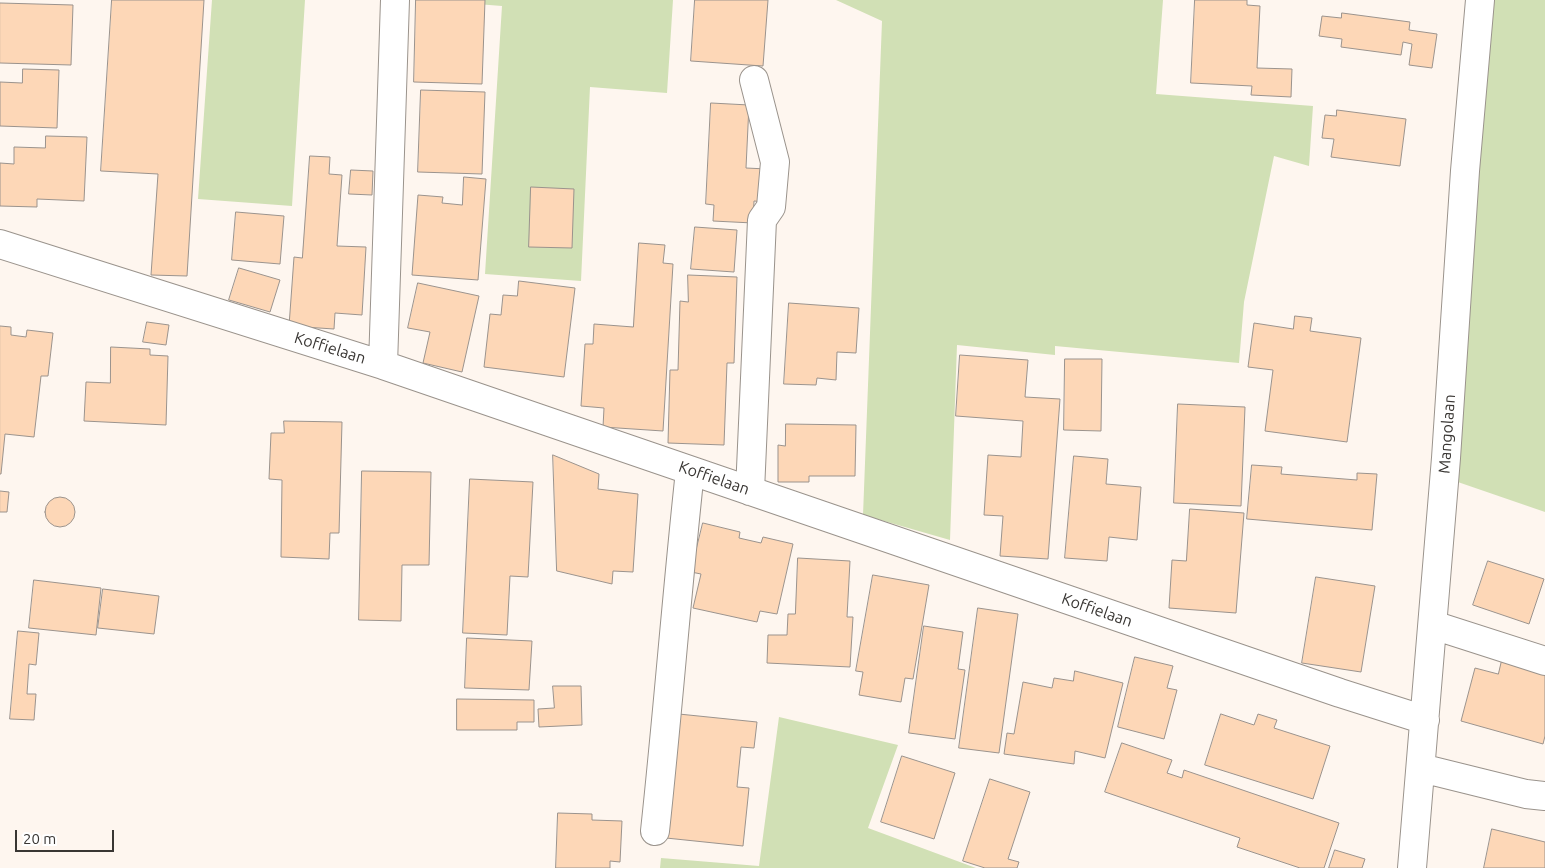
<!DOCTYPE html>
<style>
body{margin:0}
#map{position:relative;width:1545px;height:868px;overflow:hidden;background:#fef6ef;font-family:Ubuntu,sans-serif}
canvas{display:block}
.scale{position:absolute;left:15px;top:830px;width:99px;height:22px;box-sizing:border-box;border:2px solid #393633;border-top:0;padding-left:6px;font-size:15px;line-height:18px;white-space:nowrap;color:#393633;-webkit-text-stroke:4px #fff;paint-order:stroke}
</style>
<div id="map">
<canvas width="1545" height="868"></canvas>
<div class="scale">20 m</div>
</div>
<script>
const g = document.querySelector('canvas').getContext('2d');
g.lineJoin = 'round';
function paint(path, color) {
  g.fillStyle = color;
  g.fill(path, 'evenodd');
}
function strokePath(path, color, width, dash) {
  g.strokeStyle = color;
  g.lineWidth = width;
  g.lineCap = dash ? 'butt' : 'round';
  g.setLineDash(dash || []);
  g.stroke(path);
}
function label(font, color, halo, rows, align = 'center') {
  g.font = font + ' Ubuntu,sans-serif';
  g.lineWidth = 5;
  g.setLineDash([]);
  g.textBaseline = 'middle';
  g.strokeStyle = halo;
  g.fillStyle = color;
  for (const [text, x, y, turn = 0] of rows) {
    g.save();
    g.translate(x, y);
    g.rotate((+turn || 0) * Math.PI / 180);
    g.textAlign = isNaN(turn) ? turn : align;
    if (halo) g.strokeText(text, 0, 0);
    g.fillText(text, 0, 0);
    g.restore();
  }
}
paint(new Path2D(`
 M212,0H305L292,206L198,199Z
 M426,0H673L667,93L590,87L581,281L485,274L502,6Z
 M836,0H1163L1156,94L1313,106L1309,166L1274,156L1244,302L1239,363L1055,346V355L957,345L950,540L863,515L882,21Z
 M1491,0H1545V512L1452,480Z
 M779,717L898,745L868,828L976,868H660L661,858L759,866Z`), '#d1e0b5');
const building = new Path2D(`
 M112,0H204L187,276L151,275L158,174L101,171Z
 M416,0H485L482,84L414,82Z
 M695,0H768L763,66L691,61Z
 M1195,0H1247V5L1260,6L1257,68L1292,69L1291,97L1251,95L1252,86L1191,83Z
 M0,3L73,5L71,65L0,63Z
 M1342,13L1410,22L1409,30L1437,34L1432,68L1409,65L1412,44L1403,42L1401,55L1341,47L1342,39L1319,36L1322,16L1341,18Z
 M23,69L59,70L57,128L0,126V82L22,83Z
 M421,90L485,92L482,174L418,172Z
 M711,103L749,105L746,168L767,169L766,202L754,201L753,223L713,221L714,205L706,204Z
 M1337,110L1406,119L1400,166L1331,157L1334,139L1322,138L1325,115L1336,116Z
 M46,136L87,137L84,201L37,199V207L0,206V163L14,164V147L45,148Z
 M310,156L330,157L329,174L342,175L337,246L366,247L362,315L335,313L334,329L289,326L294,257L302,258Z
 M351,170L373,171L372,195L349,194Z
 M464,177L486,179L478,280L412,275L418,195L443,197L442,203L462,205Z
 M531,187L574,189L572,248L529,247Z
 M236,212L284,216L280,264L232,260Z
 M695,227L737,230L734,272L691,269Z
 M639,243L665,245L663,263L673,264L663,431L603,427L604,408L581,406L585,344H593L594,324L633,327Z
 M239,268L280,280L270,312L229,300Z
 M688,275L737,277L734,363H727L724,445L668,443L670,370H678L680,301L688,302Z
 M519,281L575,288L564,377L484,367L490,314L501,315L503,295L517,296Z
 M418,283L479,296L462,372L423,363L430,332L408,328Z
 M789,303L859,308L856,353L837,352L836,380L817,378L816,385L784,384Z
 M1295,316L1312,318L1310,331L1361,338L1347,442L1265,431L1273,370L1248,367L1254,323L1293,329Z
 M147,322L169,325L166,345L143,342Z
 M0,326L11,327V335L26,337L27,330L53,333L48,376H41L34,437L5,434L1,474H0Z
 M111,347L150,349V355L168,356L166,425L84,421L86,382L110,383Z
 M960,355L1028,360L1025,397L1060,399L1048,559L1000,556L1003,516L984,515L988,455L1021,457L1023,421L956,416Z
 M1065,359H1102L1101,431L1064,430Z
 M1178,404L1245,407L1241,506L1174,503Z
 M284,421L342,422L339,533H330L329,559L281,557L282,480L269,479L271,433H284Z
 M786,424L856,425L855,476H809V482H778V445L785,446Z
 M553,455L599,474L598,489L638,494L633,572L613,571L612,584L557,571Z
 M1074,456L1108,459L1106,484L1141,487L1137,540L1109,537L1107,561L1065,558Z
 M1252,465L1282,467L1281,474L1357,480V473L1377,474L1372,530L1247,519Z
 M362,471L431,472L429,565H402L401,621L359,620Z
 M470,479L533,482L528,577L510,576L507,635L463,633Z
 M0,491L9,492L7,512H0Z
 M45 512a15 15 0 1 1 30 0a15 15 0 1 1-30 0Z
 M1190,509L1244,513L1236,613L1169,608L1172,560L1186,561Z
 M703,523L740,532L739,538L761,543L763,537L793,544L777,614L760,611L757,622L693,608L701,574L691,572Z
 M798,558L850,561L847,617H853L850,667L767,663L768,635H787L788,614H795Z
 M1488,561L1544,579L1529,624L1473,605Z
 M873,575L929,585L913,679L905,678L901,702L859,695L863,672L856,671Z
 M1316,577L1375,586L1361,672L1302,663Z
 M34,580L101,588L96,635L29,628Z
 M103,589L159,596L154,634L98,628Z
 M978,608L1018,614L999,753L959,748Z
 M924,626L963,632L958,669L965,670L955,739L909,733Z
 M18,631L39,633L36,665L29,664L27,694H36L34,720L10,719Z
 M467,638L532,641L529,690L465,688Z
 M1503,656L1545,667V736L1543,744L1461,721L1475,668L1498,674Z
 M1135,657L1173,666L1167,688L1177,690L1164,739L1118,727Z
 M1075,671L1123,683L1105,758L1075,751L1074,764L1004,754L1007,733L1014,734L1023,682L1052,688L1054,678L1073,681Z
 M553,686H581L582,725L539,727L538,709L554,708Z
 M457,699L534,700V722H517V730H457Z
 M669,713L757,722L754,748L741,747L737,787L749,788L743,846L666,838Z
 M1221,714L1254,725L1258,714L1277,720L1274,728L1330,746L1313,799L1205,765Z
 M1122,743L1172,760L1167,773L1182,778L1184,770L1339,823L1324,868H1300L1237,847L1240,838L1105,792Z
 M902,756L955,773L934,839L881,822Z
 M990,779L1030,792L1008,859L1019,862L1017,868H985L963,861Z
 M558,813L592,814V820L622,821L620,862L610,861V868H556Z
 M1492,829L1545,842V868H1484Z
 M1335,850L1365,859L1362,868H1329Z`);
paint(building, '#fdd7b7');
strokePath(building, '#9b938d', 1);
const minor = new Path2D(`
 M0,244L383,365L1340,693L1425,720
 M383,365L395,0
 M750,491L762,220L771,207L775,162L754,80
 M1433,625L1545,661
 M1421,768L1526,794L1545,796
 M655,831C668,711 677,590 690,471
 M1412,868L1446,458L1465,171L1480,0`);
strokePath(minor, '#9a938c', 30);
strokePath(minor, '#fff', 28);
label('16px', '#393633', '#fff', [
 ["Koffielaan",330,348,17],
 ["Mangolaan",1447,434,-86],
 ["Koffielaan",714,478,19],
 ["Koffielaan",1097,610,19]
]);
</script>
